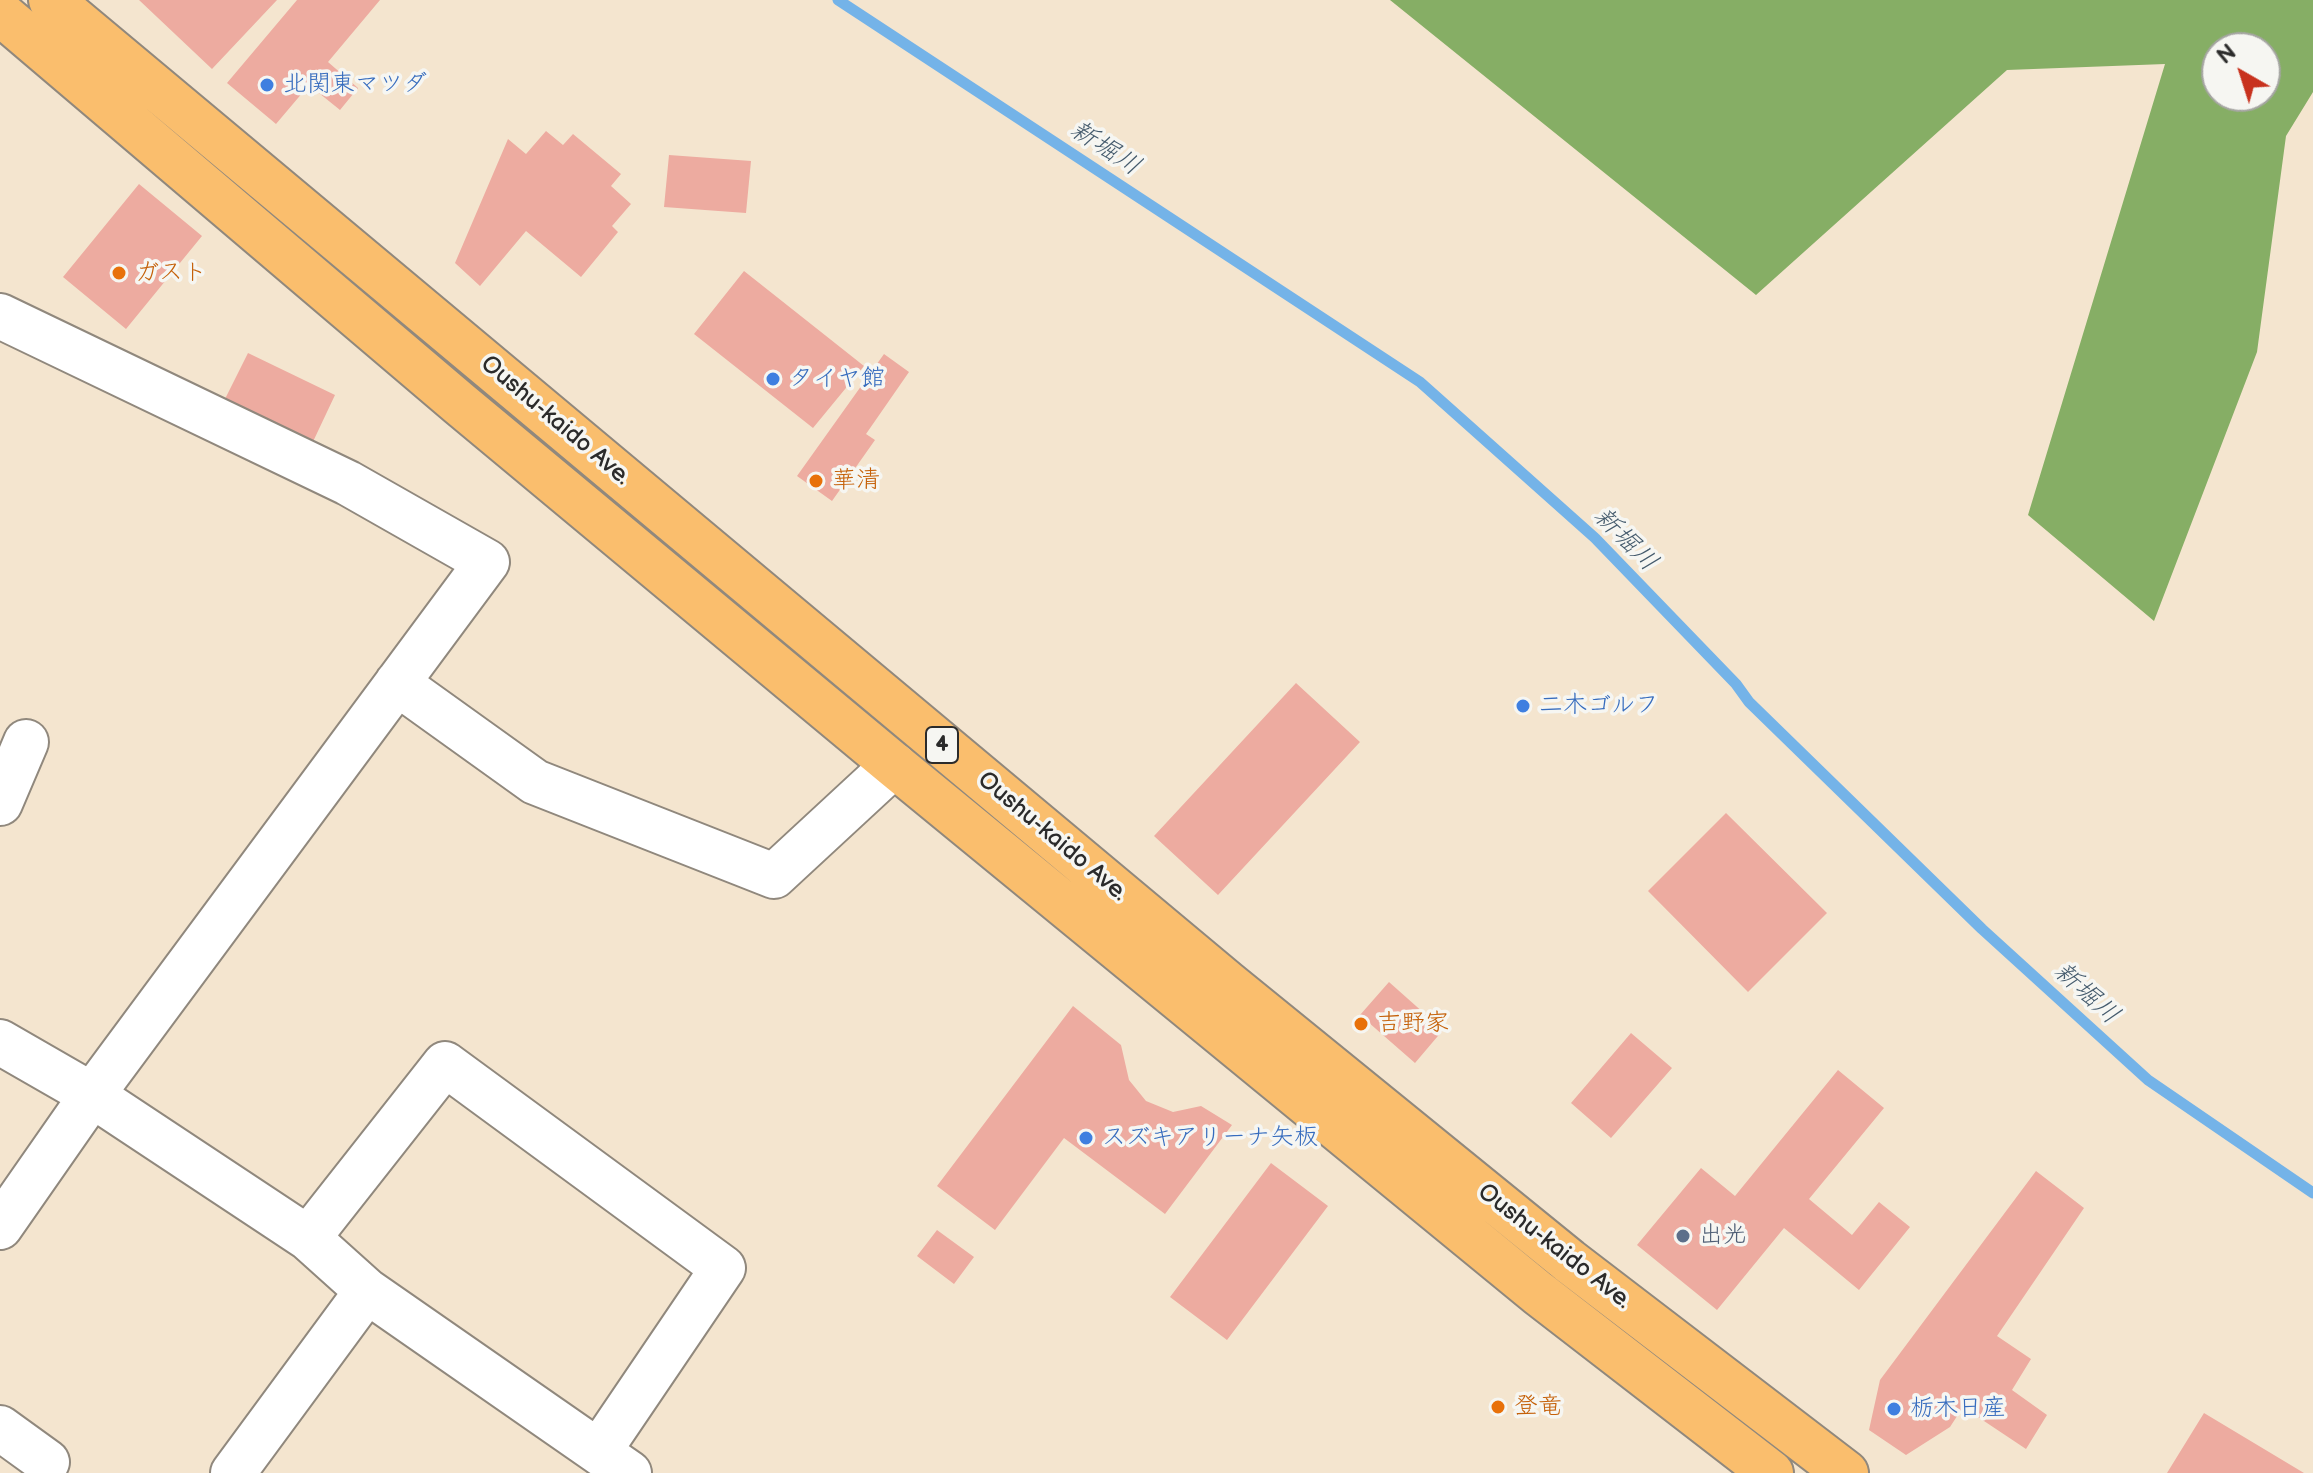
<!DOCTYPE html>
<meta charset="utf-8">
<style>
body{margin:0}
#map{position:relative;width:2313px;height:1473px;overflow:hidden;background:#f4e5cf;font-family:"Balsamiq Sans",sans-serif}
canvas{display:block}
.north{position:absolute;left:2201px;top:32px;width:80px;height:80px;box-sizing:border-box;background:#f6f6f2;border:2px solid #a5a5a2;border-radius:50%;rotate:321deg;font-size:22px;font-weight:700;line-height:32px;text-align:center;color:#2b2b2b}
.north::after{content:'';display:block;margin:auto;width:28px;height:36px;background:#c8321e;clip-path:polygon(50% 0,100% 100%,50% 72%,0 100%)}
</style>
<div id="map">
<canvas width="2313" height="1473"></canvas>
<div class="north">N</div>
</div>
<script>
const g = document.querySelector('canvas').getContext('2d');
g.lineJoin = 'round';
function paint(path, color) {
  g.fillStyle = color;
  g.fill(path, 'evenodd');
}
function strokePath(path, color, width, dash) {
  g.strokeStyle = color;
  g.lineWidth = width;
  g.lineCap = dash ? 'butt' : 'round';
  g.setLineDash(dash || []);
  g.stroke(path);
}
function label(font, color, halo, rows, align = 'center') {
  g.font = font + ' "Balsamiq Sans","Klee One",sans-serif';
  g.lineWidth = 7;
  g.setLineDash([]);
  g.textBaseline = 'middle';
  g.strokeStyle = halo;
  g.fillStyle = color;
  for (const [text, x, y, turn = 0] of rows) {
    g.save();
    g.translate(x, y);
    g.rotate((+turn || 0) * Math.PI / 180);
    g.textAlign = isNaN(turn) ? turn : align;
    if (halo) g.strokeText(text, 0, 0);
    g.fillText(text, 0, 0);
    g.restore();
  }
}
paint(new Path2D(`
 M1390,0H2313V92L2286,136L2257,352L2154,621L2028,515L2165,64L2007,70L1756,295ZM2217,48H2265V96H2217Z`), '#86ae65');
strokePath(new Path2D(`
 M838,0L1420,382L1595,538L1736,684L1749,702L1982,929L2148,1080L2313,1193`), '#74b3e8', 11);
paint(new Path2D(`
 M139,0H277L212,69Z
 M297,0H380L328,62L358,88L340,110L309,85L276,124L227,83Z
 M546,131L563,145L573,134L621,174L611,186L631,204L612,226L618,232L581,277L526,231L480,286L455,263L508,139L526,154Z
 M669,155L751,161L746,213L664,207Z
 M139,184L202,236L126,329L63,277Z
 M744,271L864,366L813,428L694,334Z
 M248,353L335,395L310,448L222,405Z
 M884,354L909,372L866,434L875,440L832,501L797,476Z
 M1296,683L1360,742L1218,895L1154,836Z
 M1726,813L1827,913L1748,992L1648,891Z
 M1389,982L1443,1030L1415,1063L1360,1015Z
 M1073,1006L1121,1045L1129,1080L1146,1101L1173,1112L1201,1106L1232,1125L1165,1214L1064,1138L995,1230L937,1186Z
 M1631,1033L1672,1068L1611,1138L1571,1103Z
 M1838,1070L1884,1108L1809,1199L1852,1235L1879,1202L1910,1227L1859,1290L1784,1228L1717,1310L1637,1245L1701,1168L1735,1196Z
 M1271,1163L1328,1206L1227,1340L1170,1297Z
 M2036,1171L2084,1208L1997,1336L2031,1359L2012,1390L2047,1415L2026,1449L1963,1407L1950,1427L1906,1455L1869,1430L1880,1380Z
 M937,1230L974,1257L954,1284L917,1256Z
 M2204,1413L2304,1473H2167Z`), '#edaba0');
const street = new Path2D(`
 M0,316L348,483L487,562L92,1095L0,1227
 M397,683L535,782L774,876L894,765
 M0,803L26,742
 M0,1042L92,1095L308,1238L367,1291L629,1473
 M308,1238L445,1064L723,1268L599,1451
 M0,1428L47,1462
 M233,1473L367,1291`);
const highway = new Path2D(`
 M51,0L1228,984L1569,1261L1846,1473
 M0,13L460,404L894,765L1538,1293L1771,1473`);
strokePath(street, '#90887d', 48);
strokePath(highway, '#90887d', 48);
strokePath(street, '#fff', 44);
strokePath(highway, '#fabe6d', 44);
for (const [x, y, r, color] of [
 [267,85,8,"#3f7fe0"],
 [119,273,8,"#e8710a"],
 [773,379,8,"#3f7fe0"],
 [816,481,8,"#e8710a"],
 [1523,706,8,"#3f7fe0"],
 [1361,1024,8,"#e8710a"],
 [1086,1138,8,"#3f7fe0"],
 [1683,1236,8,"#5c6f8a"],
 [1498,1407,8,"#e8710a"],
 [1894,1409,8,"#3f7fe0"]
]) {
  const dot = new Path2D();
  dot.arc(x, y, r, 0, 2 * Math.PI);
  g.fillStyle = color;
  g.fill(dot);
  strokePath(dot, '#f6f6f2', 3);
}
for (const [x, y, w] of [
 [942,745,32]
]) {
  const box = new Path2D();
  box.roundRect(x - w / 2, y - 18, w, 36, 6);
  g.fillStyle = '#f6f6f2';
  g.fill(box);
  strokePath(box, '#2b2b2b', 2);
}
label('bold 22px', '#2b2b2b', null, [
 ["4",942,745]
]);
label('24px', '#366cbe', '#f6f6f2', [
 ["北関東マツダ",283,85],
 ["タイヤ館",789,379],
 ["二木ゴルフ",1539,706],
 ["スズキアリーナ矢板",1102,1138],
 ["栃木日産",1910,1409]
], 'left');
label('24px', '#c56008', '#f6f6f2', [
 ["ガスト",135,273],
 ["華清",832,481],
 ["吉野家",1377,1024],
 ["登竜",1514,1407]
], 'left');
label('24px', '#2b2b2b', '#f6f6f2', [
 ["Oushu-kaido Ave.",555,421,40],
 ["Oushu-kaido Ave.",1052,837,40],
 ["Oushu-kaido Ave.",1554,1247,38]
]);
label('24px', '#4e5e75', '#f6f6f2', [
 ["出光",1699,1236]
], 'left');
label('italic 26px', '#455b6d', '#f6f6f2', [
 ["新堀川",1105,149,33],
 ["新堀川",1625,540,45],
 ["新堀川",2086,994,42]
]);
</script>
